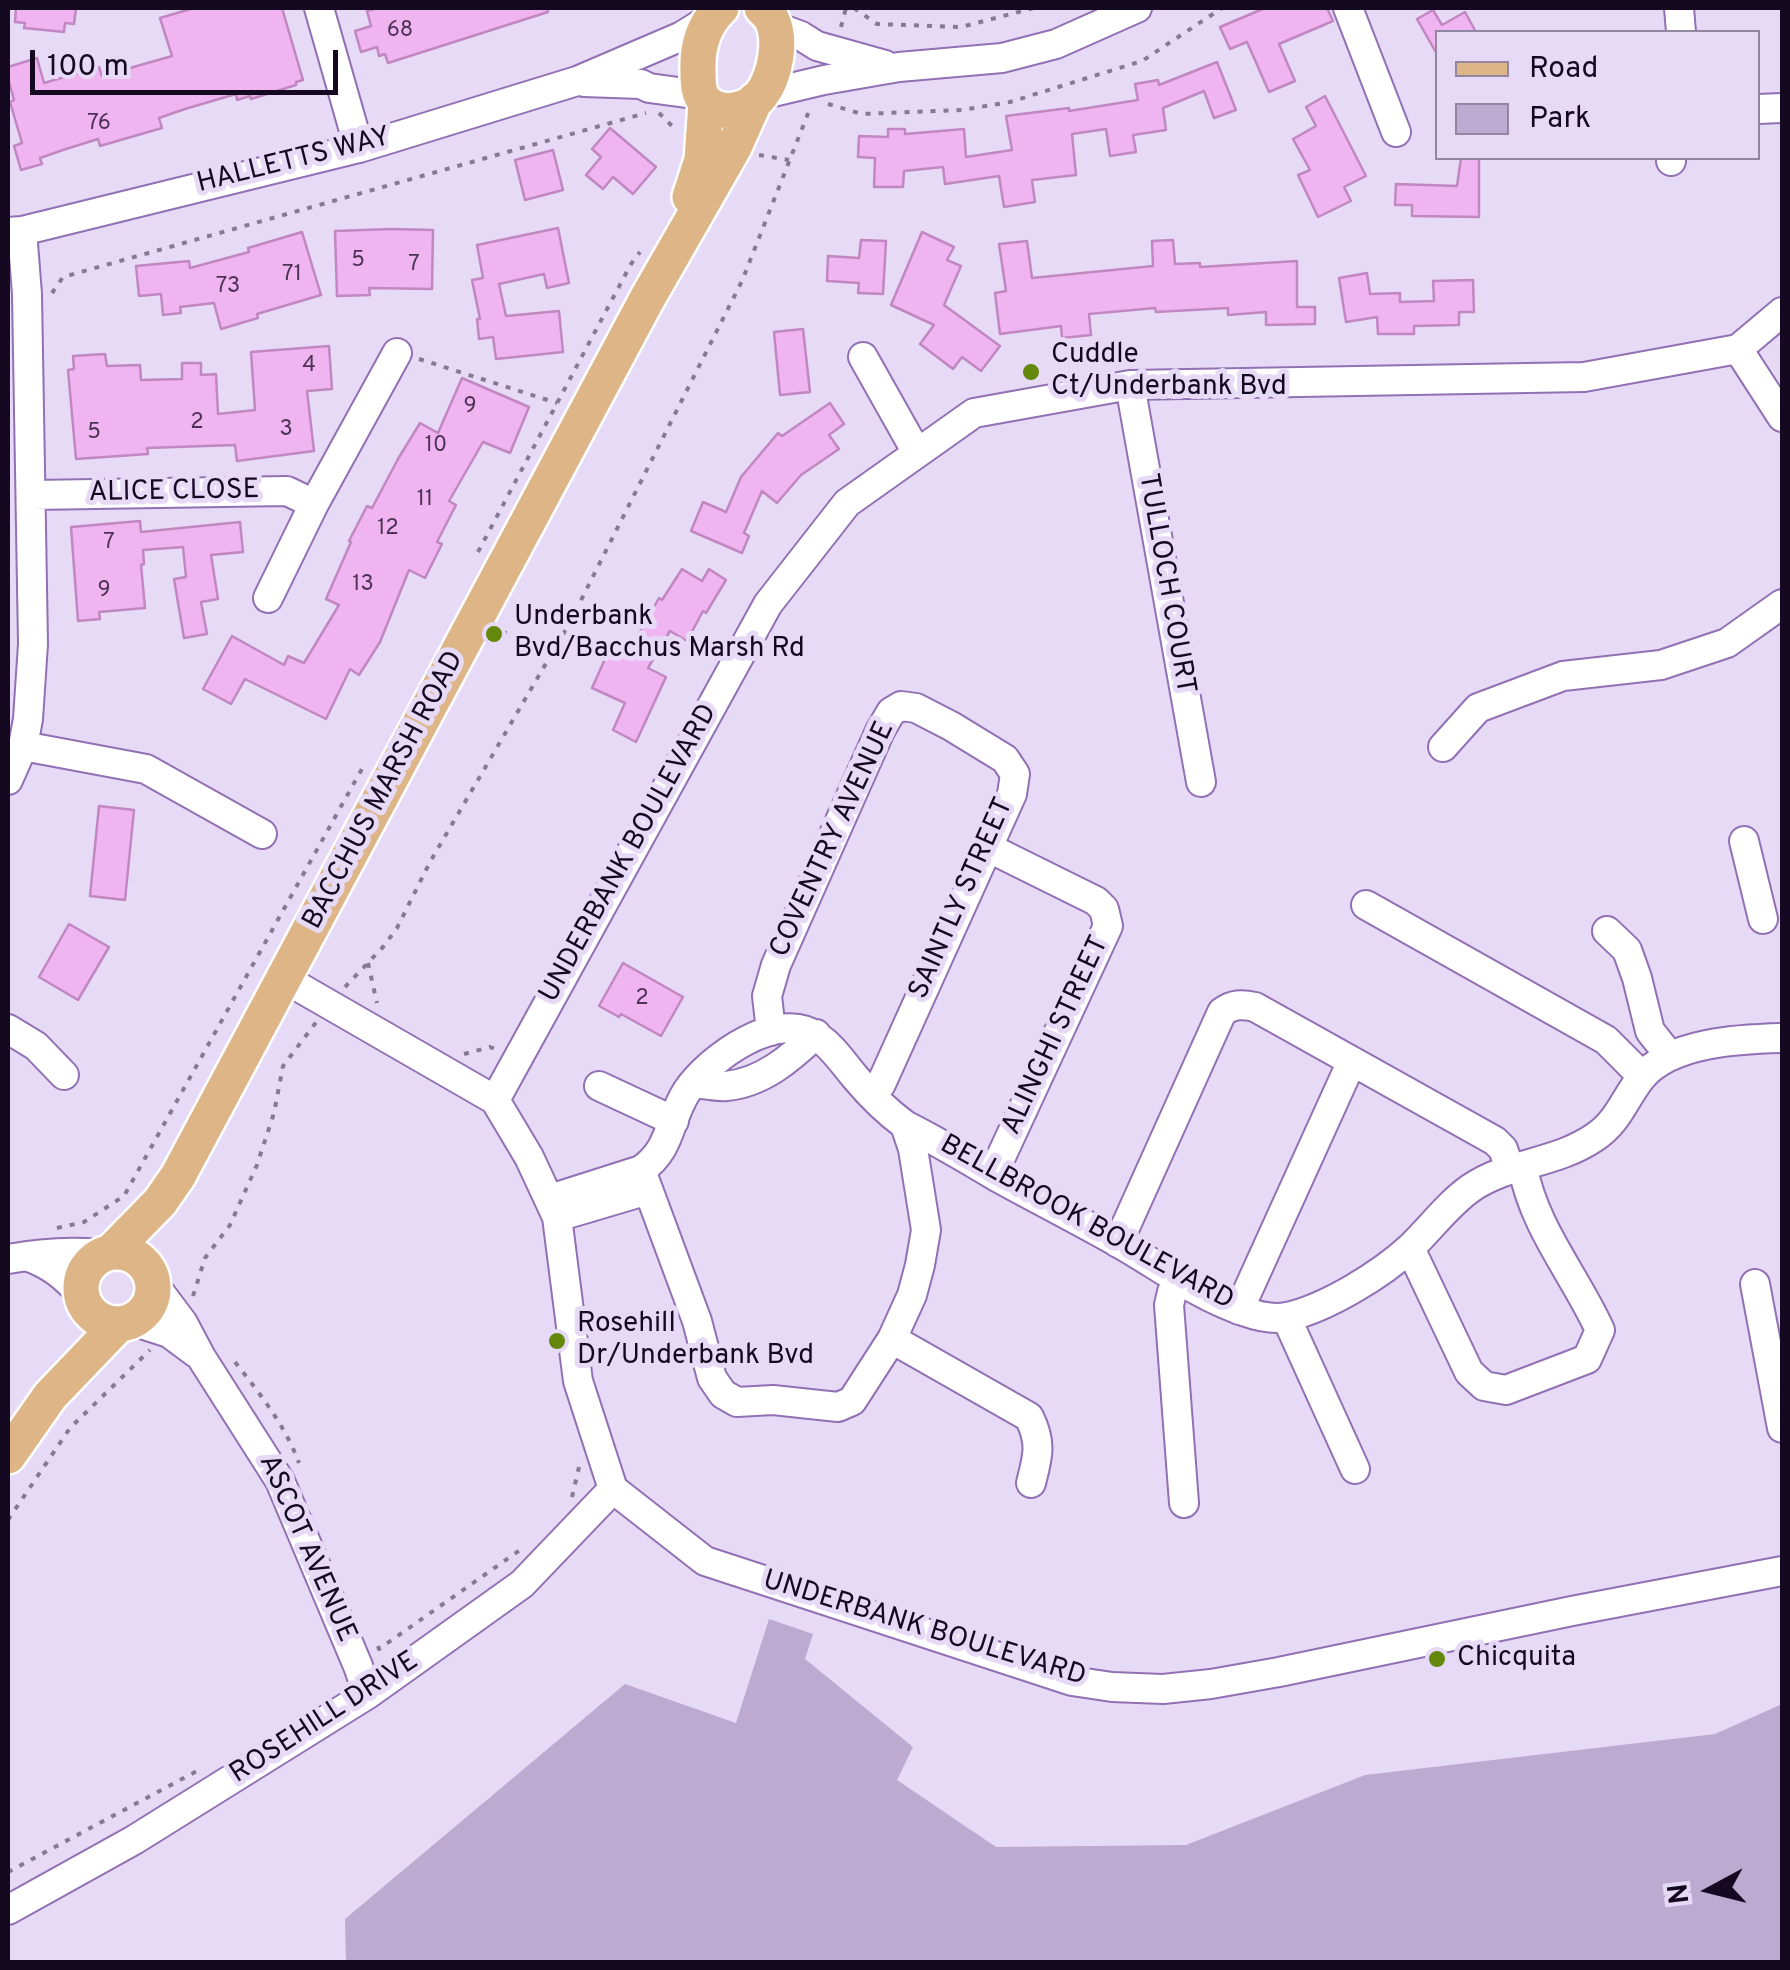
<!DOCTYPE html>
<style>
body{margin:0}
#map{position:relative;width:1790px;height:1970px;overflow:hidden;background:#e7daf7;font-family:Overpass,sans-serif}
canvas{display:block}
.frame{position:absolute;inset:0;border:10px solid #150821;pointer-events:none}
.legend{position:absolute;left:1435px;top:30px;width:325px;height:130px;box-sizing:border-box;background:#e7daf7;border:2px solid #9386a1;margin:0;padding:12px 18px;list-style:none;font-size:30px;color:#150821}
.legend li{display:flex;align-items:center;gap:20px;height:50px}
.legend b{width:50px;border:2px solid #9386a1}
.north{position:absolute;left:1660px;top:1840px;width:100px;height:100px;-webkit-text-stroke:8px #e7daf7;paint-order:stroke;rotate:263deg;font-size:28px;font-weight:700;line-height:40px;text-align:center;color:#150821}
.north::after{content:'';display:block;margin:auto;width:35px;height:45px;background:#150821;clip-path:polygon(50% 0,100% 100%,50% 72%,0 100%)}
.scale{position:absolute;left:30px;top:50px;width:308px;height:45px;box-sizing:border-box;border:5px solid #150821;border-top:0;padding-left:12px;font-size:30px;line-height:35px;white-space:nowrap;color:#150821;-webkit-text-stroke:8px #e7daf7;paint-order:stroke}
</style>
<div id="map">
<canvas width="1790" height="1970"></canvas>
<div class="frame"></div>
<ul class="legend">
<li><b style="height:12px;background:#ddb587"></b>Road</li>
<li><b style="height:28px;background:#bcaad1"></b>Park</li>
</ul>
<div class="north">N</div>
<div class="scale">100 m</div>
</div>
<script>
const g = document.querySelector('canvas').getContext('2d');
g.lineJoin = 'round';
function paint(path, color) {
  g.fillStyle = color;
  g.fill(path, 'evenodd');
}
function strokePath(path, color, width, dash) {
  g.strokeStyle = color;
  g.lineWidth = width;
  g.lineCap = dash ? 'butt' : 'round';
  g.setLineDash(dash || []);
  g.stroke(path);
}
function label(font, color, halo, rows, align = 'center') {
  g.font = font + ' Overpass,sans-serif';
  g.lineWidth = 10;
  g.setLineDash([]);
  g.textBaseline = 'middle';
  g.strokeStyle = halo;
  g.fillStyle = color;
  for (const [text, x, y, turn = 0] of rows) {
    g.save();
    g.translate(x, y);
    g.rotate((+turn || 0) * Math.PI / 180);
    g.textAlign = isNaN(turn) ? turn : align;
    if (halo) g.strokeText(text, 0, 0);
    g.fillText(text, 0, 0);
    g.restore();
  }
}
paint(new Path2D(`
 M769,1619L813,1634L805,1659L913,1747L897,1780L996,1847L1186,1845L1365,1775L1715,1734L1782,1704V1962H346L345,1919L625,1684L736,1723Z`), '#bcaad1');
const building = new Path2D(`
 M16,8H76L74,24L65,23L64,32L24,28L25,23L15,22Z
 M194,8H282L303,80L296,82V85L251,99L250,96L237,100L236,94L185,109L159,118L162,128L100,146L98,139L66,149L40,158L42,164L21,170L14,146L22,143L10,102L14,100L8,78V67L37,58L44,83L99,67L102,76L172,56L160,18Z
 M378,8H547L548,12L388,63L385,54L379,56L377,47L361,52L355,31L371,26L367,11Z
 M1265,8H1327L1333,21L1279,44L1295,81L1269,92L1247,42L1230,49L1220,27Z
 M1433,10L1442,25L1465,12L1476,32H1438V56L1417,19Z
 M1217,62L1236,110L1214,118L1204,91L1163,108L1166,130L1133,135L1136,152L1110,156L1106,129L1072,134L1076,175L1032,180L1035,202L1004,207L999,176L945,184L943,167L904,171L903,187H874L875,158L858,157L859,136L888,137V129H905V134L964,129L966,157L1012,150L1006,116L1069,108V111L1138,100L1135,84L1158,80L1159,85Z
 M1325,96L1366,176L1344,187L1351,201L1318,217L1298,175L1310,170L1293,139L1316,126L1306,107Z
 M610,128L656,167L633,194L613,177L603,189L586,175L601,157L592,149Z
 M553,150L563,190L525,200L515,160Z
 M1461,158H1479V217L1412,216V205H1395L1396,184L1457,186Z
 M558,228L569,283L547,288L544,274L499,284L506,316L559,311L563,352L496,359L493,337L479,339L477,319H480L472,280L483,278L477,245Z
 M391,229L433,230L432,289L369,288L370,295L337,296L335,231Z
 M302,232L321,295L257,314L258,318L221,329L214,303L180,307L181,313L163,315L161,294L139,296L136,266L189,261L190,268L249,252L248,248Z
 M922,232L954,247L947,260L961,266L944,305L1000,346L981,371L962,357L953,369L920,344L934,325L891,305Z
 M861,240L886,241L883,294L858,293L859,283L827,281L828,256L859,258Z
 M1173,240L1175,264L1200,263V267L1297,261V307H1315V324L1266,325V312L1228,315V308L1156,312L1155,308L1089,314L1091,335L1062,338L1061,326L1000,334L995,293L1006,291L999,244L1027,241L1032,278L1153,266L1152,241Z
 M1367,273L1370,294L1400,293V302L1434,301L1433,281L1473,280L1474,312H1459V325L1414,326V334H1378L1377,317L1346,322L1339,278Z
 M803,329L810,392L780,395L774,332Z
 M329,346L332,389L307,391L314,451L237,461L235,445L147,448L148,454L76,459L68,370L74,369L73,356L105,354L107,366L140,365L141,380L182,379V363H201V375L216,374L218,414L255,410L251,352Z
 M462,378L529,407L510,453L483,442L449,501L456,505L437,542L442,544L425,578L409,570L380,642L359,675L350,669L326,719L245,679L231,704L203,689L232,636L284,665L288,656L304,663L339,605L326,599L351,542L349,541L367,506L372,508L398,459L420,423L438,433Z
 M830,403L844,424L829,435L839,449L801,475L777,503L762,491L744,533L749,536L742,553L691,531L703,502L726,512L741,477L778,433L782,436Z
 M140,521L141,532L240,522L243,552L211,555L218,599L201,602L207,634L184,638L174,579L186,577L183,547L143,550L144,564L141,565L145,608L99,612L100,619L78,621L71,527Z
 M682,569L702,581L709,569L726,580L706,613L703,611L687,641L670,631L648,668L666,677L636,742L613,730L625,703L592,688L609,650L625,658L659,598L662,600Z
 M99,806L134,810L125,900L90,896Z
 M69,924L109,947L78,1000L39,977Z
 M623,963L683,997L661,1036L621,1014L619,1017L599,1006Z`);
paint(building, '#f0b4f1');
strokePath(building, '#c087c1', 2.5);
const minor = new Path2D(`
 M319,8L359,148
 M1348,8L1396,132
 M1679,8L1681,32
 M774,26L801,36L817,46L885,65
 M584,82L641,84L649,88L701,95
 M761,95L824,80L899,67L1002,58L1056,44L1137,8
 M1758,109L1782,108
 M1671,158V161
 M8,232L22,231L359,148L577,81L682,36L711,18
 M1738,349L1782,312
 M863,357L917,453
 M1130,385L1201,782
 M32,495L287,491L314,504
 M268,598L314,504L397,353
 M23,746L146,769L262,834
 M1443,747L1478,708L1563,676L1661,665L1727,643L1782,604
 M8,780L23,746L28,719L33,644L27,294L22,231
 M1744,841L1763,919
 M987,847L1096,901L1104,909L1108,926L993,1174
 M1366,905L1606,1040L1642,1076
 M1607,931L1627,950L1637,978L1650,1031L1669,1055
 M285,979L495,1100L529,1157L557,1217L578,1381L613,1489L705,1561L1072,1681L1112,1687L1163,1689L1211,1684L1279,1672L1572,1611L1782,1571
 M8,1029L36,1046L64,1075
 M771,1031L767,996L776,965L880,731L891,712L901,706L916,708L951,726L1005,759L1015,774L1012,794L881,1084L871,1095
 M694,1083C705,1084 716,1087 726,1086C762,1083 791,1058 816,1034
 M599,1086L674,1121
 M495,1100L768,604L847,503L974,413L1130,385L1584,377L1738,349L1782,417
 M641,1170L697,1321L712,1378L723,1394L737,1402L773,1400L838,1407L852,1401L892,1339L912,1295L920,1265L926,1230L913,1149L905,1125
 M550,1199L641,1170C672,1149 668,1120 687,1091C710,1057 779,1008 818,1037C833,1047 843,1063 855,1077C870,1095 886,1111 905,1125C937,1141 967,1159 997,1177C1037,1199 1078,1220 1117,1242C1158,1265 1198,1296 1243,1311C1257,1316 1272,1320 1287,1317C1327,1308 1382,1274 1411,1247C1431,1228 1448,1204 1471,1188C1509,1162 1556,1164 1595,1137C1618,1122 1625,1098 1641,1078C1670,1042 1740,1039 1782,1038
 M557,1217L648,1190
 M1118,1243L1222,1012C1233,1004 1242,1004 1255,1007L1495,1141L1503,1149L1510,1169
 M1410,1248L1469,1372L1484,1386L1506,1390L1587,1359L1600,1330C1575,1275 1534,1228 1523,1168
 M26,1256C50,1264 64,1276 81,1294
 M8,1259C40,1253 69,1251 101,1254
 M1178,1279L1172,1292L1169,1305L1184,1503
 M153,1283L183,1323L201,1357L280,1481L358,1666L368,1694
 M1755,1284L1782,1428
 M1239,1310L1352,1061
 M1286,1317L1355,1469
 M132,1321L169,1333L196,1353
 M892,1339L1029,1417C1042,1443 1038,1456 1031,1483
 M8,1910L134,1840L368,1694L522,1584L613,1489`);
const major = new Path2D(`
 M721,8C703,25 697,46 698,71C698,81 698,94 705,101C719,117 749,111 761,95C775,77 782,41 772,20C771,17 764,10 762,8
 M690,197L702,160L706,103
 M112,1251L160,1202L178,1176L647,299L734,147L755,100
 M81 1288a36 36 0 1 1 72 0a36 36 0 1 1-72 0Z
 M8,1456L50,1396L119,1324`);
strokePath(minor, '#9170b3', 32);
strokePath(major, '#fff', 40);
strokePath(new Path2D(`
 M854,8L877,24L961,27L1034,8
 M841,27L846,8
 M828,104L862,114L962,110L1010,102L1142,61L1222,8
 M659,113L677,131
 M759,155L789,160
 M52,293L63,277L646,113
 M419,359L557,403
 M478,552L631,264L640,252
 M502,631L551,656
 M368,963L377,1003
 M345,987L383,947L397,928L430,862L569,624L742,281L811,106
 M464,1054L490,1047L498,1050
 M57,1228L84,1222L124,1196L363,767
 M193,1296L205,1258L230,1225L257,1165L274,1113L283,1066L317,1021
 M235,1362C260,1394 285,1425 299,1463
 M572,1497L579,1467
 M8,1520L70,1428L150,1350
 M378,1646L379,1649L520,1550
 M8,1872L197,1771`), '#867994', 4, [5, 8]);
strokePath(minor, '#fff', 28);
strokePath(major, '#ddb587', 35);
for (const [x, y, r, color] of [
 [1031,372,10,"#64880b"],
 [494,634,10,"#64880b"],
 [557,1341,10,"#64880b"],
 [1437,1659,10,"#64880b"]
]) {
  const dot = new Path2D();
  dot.arc(x, y, r, 0, 2 * Math.PI);
  g.fillStyle = color;
  g.fill(dot);
  strokePath(dot, '#e7daf7', 4);
}
label('22px', '#4c3355', null, [
 ["68",400,32],
 ["76",99,125],
 ["5",358,262],
 ["7",414,266],
 ["71",292,276],
 ["73",228,288],
 ["4",309,367],
 ["9",470,408],
 ["2",197,424],
 ["3",286,431],
 ["5",94,434],
 ["10",436,447],
 ["11",425,501],
 ["12",388,530],
 ["7",109,544],
 ["13",363,586],
 ["9",104,592],
 ["2",642,1000]
]);
label('28px', '#150821', '#e7daf7', [
 ["HALLETTS WAY",294,162,-14],
 ["ALICE CLOSE",174,493,-1],
 ["TULLOCH COURT",1165,584,80],
 ["BACCHUS MARSH ROAD",385,791,-62],
 ["COVENTRY AVENUE",834,840,-65],
 ["UNDERBANK BOULEVARD",630,854,-61],
 ["SAINTLY STREET",963,899,-66],
 ["ALINGHI STREET",1057,1036,-65],
 ["BELLBROOK BOULEVARD",1086,1224,29],
 ["ASCOT AVENUE",306,1549,66],
 ["UNDERBANK BOULEVARD",924,1630,17],
 ["ROSEHILL DRIVE",325,1719,-33]
]);
label('28px', '#150821', '#e7daf7', [
 ["Cuddle",1051,356],
 ["Ct/Underbank Bvd",1051,388],
 ["Underbank",514,618],
 ["Bvd/Bacchus Marsh Rd",514,650],
 ["Rosehill",577,1325],
 ["Dr/Underbank Bvd",577,1357],
 ["Chicquita",1457,1659]
], 'left');
</script>
